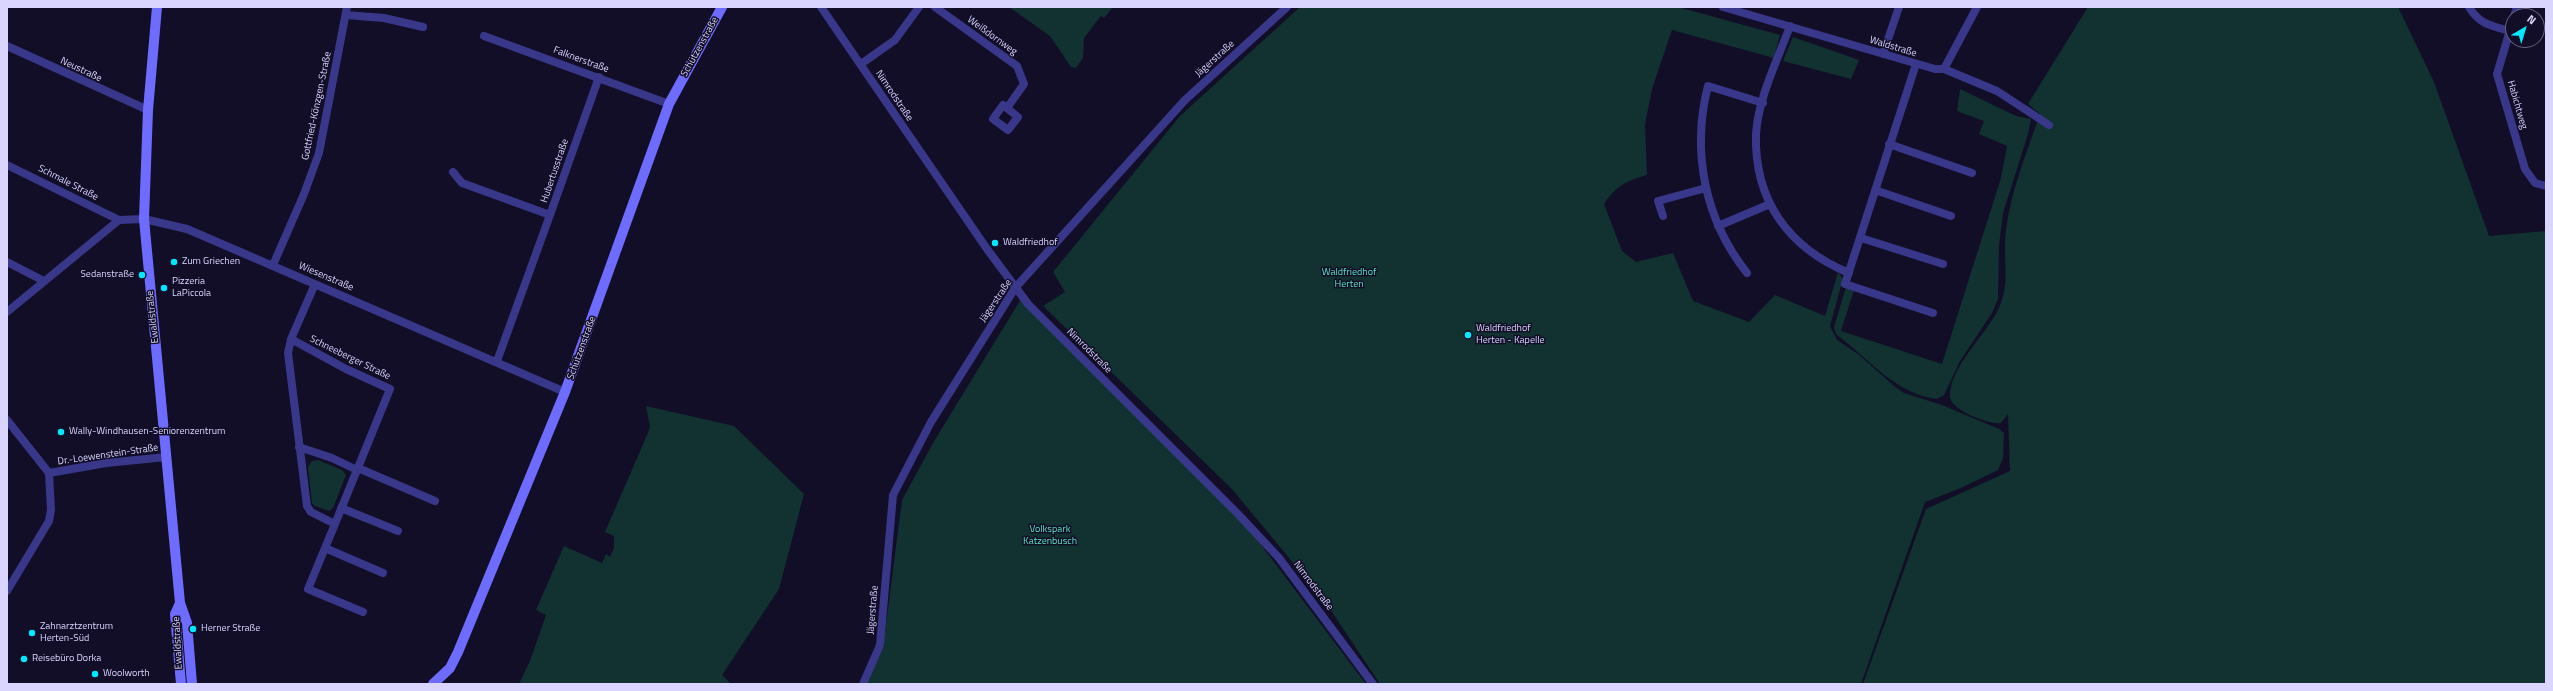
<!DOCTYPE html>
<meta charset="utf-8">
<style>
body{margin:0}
#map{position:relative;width:2553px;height:691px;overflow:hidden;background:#120e28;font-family:"Titillium Web",sans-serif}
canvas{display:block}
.frame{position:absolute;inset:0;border:8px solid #d9d5ff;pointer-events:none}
.north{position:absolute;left:2505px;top:8px;width:40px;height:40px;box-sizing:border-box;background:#120e28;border:1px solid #625e7e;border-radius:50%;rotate:38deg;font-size:11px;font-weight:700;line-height:16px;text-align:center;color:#d9d5ff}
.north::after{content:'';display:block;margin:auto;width:14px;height:18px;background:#01e9ff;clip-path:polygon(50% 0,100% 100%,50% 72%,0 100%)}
</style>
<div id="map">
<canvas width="2553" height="691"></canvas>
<div class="frame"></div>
<div class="north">N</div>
</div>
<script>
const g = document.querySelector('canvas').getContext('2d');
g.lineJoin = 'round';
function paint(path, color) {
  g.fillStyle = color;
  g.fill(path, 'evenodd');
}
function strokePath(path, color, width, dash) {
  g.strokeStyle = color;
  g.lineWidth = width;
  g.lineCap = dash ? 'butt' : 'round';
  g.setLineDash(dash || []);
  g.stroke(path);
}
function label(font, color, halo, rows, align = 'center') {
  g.font = font + ' "Titillium Web",sans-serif';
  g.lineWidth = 3;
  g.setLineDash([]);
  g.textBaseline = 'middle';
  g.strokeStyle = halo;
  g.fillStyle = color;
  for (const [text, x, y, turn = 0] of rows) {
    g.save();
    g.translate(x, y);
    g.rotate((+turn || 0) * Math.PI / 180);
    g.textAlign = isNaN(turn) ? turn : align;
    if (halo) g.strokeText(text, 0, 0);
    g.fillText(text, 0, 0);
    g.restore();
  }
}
paint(new Path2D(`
 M1009,7H1113L1104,18L1101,16L1084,38L1083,58L1076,68L1071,67L1050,36Z
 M1300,7H1678L1780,35L1774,58L1672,30L1652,89L1645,124L1647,175C1626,181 1616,186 1604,204L1622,251L1636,262L1673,253L1693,301L1749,322L1775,295L1825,316L1838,272L1843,279L1830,326L1837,340L1858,354L1894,386L1904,393L1942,405L1999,429L2004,433L2003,458L1998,470L1961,488L1925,502L1861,684H1380L1324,600L1231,488L1043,306L1065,292L1053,272L1180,116Z
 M2088,7H2398L2434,82L2489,236L2546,231V684H1863L1926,509L2010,471L2008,414L2001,423C1989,425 1951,410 1950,397C1949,367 1987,334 1999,308C2011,282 2002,257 2006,230C2011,190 2027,152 2040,114L2028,104Z
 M1793,37L1859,60L1851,79L1783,61Z
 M1960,89L2016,116L2031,119L2028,134L2003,213L1999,245L1998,299L1992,313L1960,361L1944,395L1937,399C1895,394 1868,358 1836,334L1834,327L1846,287L1854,290L1841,331L1942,364L2001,178L2007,146L1979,134L1984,121L1957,111Z
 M1021,299L1237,513L1366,684H866L883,648L902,500L933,443Z
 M646,406L734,426L804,494L779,589L722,675L731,684H519L530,661L546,615L536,610L564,546L602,563L606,554L610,557L614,548V536L605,532L648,433L650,426Z
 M318,460L342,470L346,475L333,508L329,511L315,506L312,503L308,467L312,461Z`), '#113230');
strokePath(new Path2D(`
 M821,7L987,249L1028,304L1238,514L1279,558L1373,684
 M935,7L1017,66L1024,84L1007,108
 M1723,7L1935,69H1944L1997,91L2049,125
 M2469,7C2479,24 2491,26 2510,31
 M346,15L384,18L423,27
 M2514,16L2517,7
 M2513,20L2497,74L2525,169L2535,183L2546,186
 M1790,26C1778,59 1758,98 1756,134C1754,201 1789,248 1849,273
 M484,36L669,104
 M7,46L148,110
 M1883,54L1899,7
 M861,64L895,40L919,7
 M1916,64L1845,284L1933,313
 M1944,69L1977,7
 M1003,105L1018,117L1008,130L993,119Z
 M1889,144L1972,173
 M7,165L119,220
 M453,172L462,183L550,215L599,77
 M1875,190L1951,216
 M1663,216L1658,201L1706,188
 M1718,226L1770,204
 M1861,238L1943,264
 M7,262L44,281
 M273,265L304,194L319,153L347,7
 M1747,273C1705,220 1691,152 1708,86L1763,103
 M7,312L119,220L144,219L187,229L565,392
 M291,339L346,369L390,389L335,524L311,512L307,506L288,353L291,339L315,284
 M497,361L550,215
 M7,420L49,473L106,463L166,457
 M299,447L332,458L357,470
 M358,468L435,501
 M341,508L398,531
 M335,524L308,589L363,612
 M325,548L383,573
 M7,591L49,521L51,510L49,473
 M863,684L880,645L893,495L931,422L1007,301L1015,288L1185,100L1287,7`), '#393789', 8);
strokePath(new Path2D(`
 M157,7L148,110L144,219L180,603L187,623L192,684
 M180,603L175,614L181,684
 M433,684L450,668L458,652L565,392L669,104L722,7`), '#6e6cff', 10);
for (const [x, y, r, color] of [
 [995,243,4,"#01e9ff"],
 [174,262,4,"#01e9ff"],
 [142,275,4,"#01e9ff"],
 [164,288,4,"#01e9ff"],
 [1468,335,4,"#01e9ff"],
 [61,432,4,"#01e9ff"],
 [193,629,4,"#01e9ff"],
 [32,633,4,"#01e9ff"],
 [24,659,4,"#01e9ff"],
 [95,674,4,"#01e9ff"]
]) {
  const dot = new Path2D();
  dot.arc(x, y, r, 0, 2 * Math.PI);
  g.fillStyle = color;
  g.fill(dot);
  strokePath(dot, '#120e28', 1.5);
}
label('10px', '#d9d5ff', '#120e28', [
 ["Weißdornweg",992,36,36],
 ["Schützenstraße",700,47,-61],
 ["Waldstraße",1893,47,17],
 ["Jägerstraße",1215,59,-42],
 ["Falknerstraße",581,60,20],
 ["Neustraße",81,70,25],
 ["Nimrodstraße",894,96,56],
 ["Habichtweg",2517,105,74],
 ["Gottfried-Könzgen-Straße",317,106,-78],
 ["Hubertusstraße",555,171,-71],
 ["Schmale Straße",68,183,27],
 ["Wiesenstraße",326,277,23],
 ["Jägerstraße",996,301,-56],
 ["Ewaldstraße",153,317,-96],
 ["Schützenstraße",582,348,-70],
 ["Nimrodstraße",1089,351,45],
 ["Schneeberger Straße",350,358,26],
 ["Dr.-Loewenstein-Straße",108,455,-8],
 ["Nimrodstraße",1313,586,53],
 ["Jägerstraße",873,610,-85],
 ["Ewaldstraße",178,643,-93]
]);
label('10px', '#d9d5ff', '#120e28', [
 ["Waldfriedhof",1003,243],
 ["Zum Griechen",182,262],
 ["Sedanstraße",134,275,"right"],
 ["Pizzeria",172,282],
 ["LaPiccola",172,294],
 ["Waldfriedhof",1476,329],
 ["Herten - Kapelle",1476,341],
 ["Wally-Windhausen-Seniorenzentrum",69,432],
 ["Zahnarztzentrum",40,627],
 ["Herten-Süd",40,639],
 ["Herner Straße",201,629],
 ["Reisebüro Dorka",32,659],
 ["Woolworth",103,674]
], 'left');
label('10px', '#5ae6c1', '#120e28', [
 ["Waldfriedhof",1349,273],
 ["Herten",1349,285],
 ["Volkspark",1050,530],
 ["Katzenbusch",1050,542]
]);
</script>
